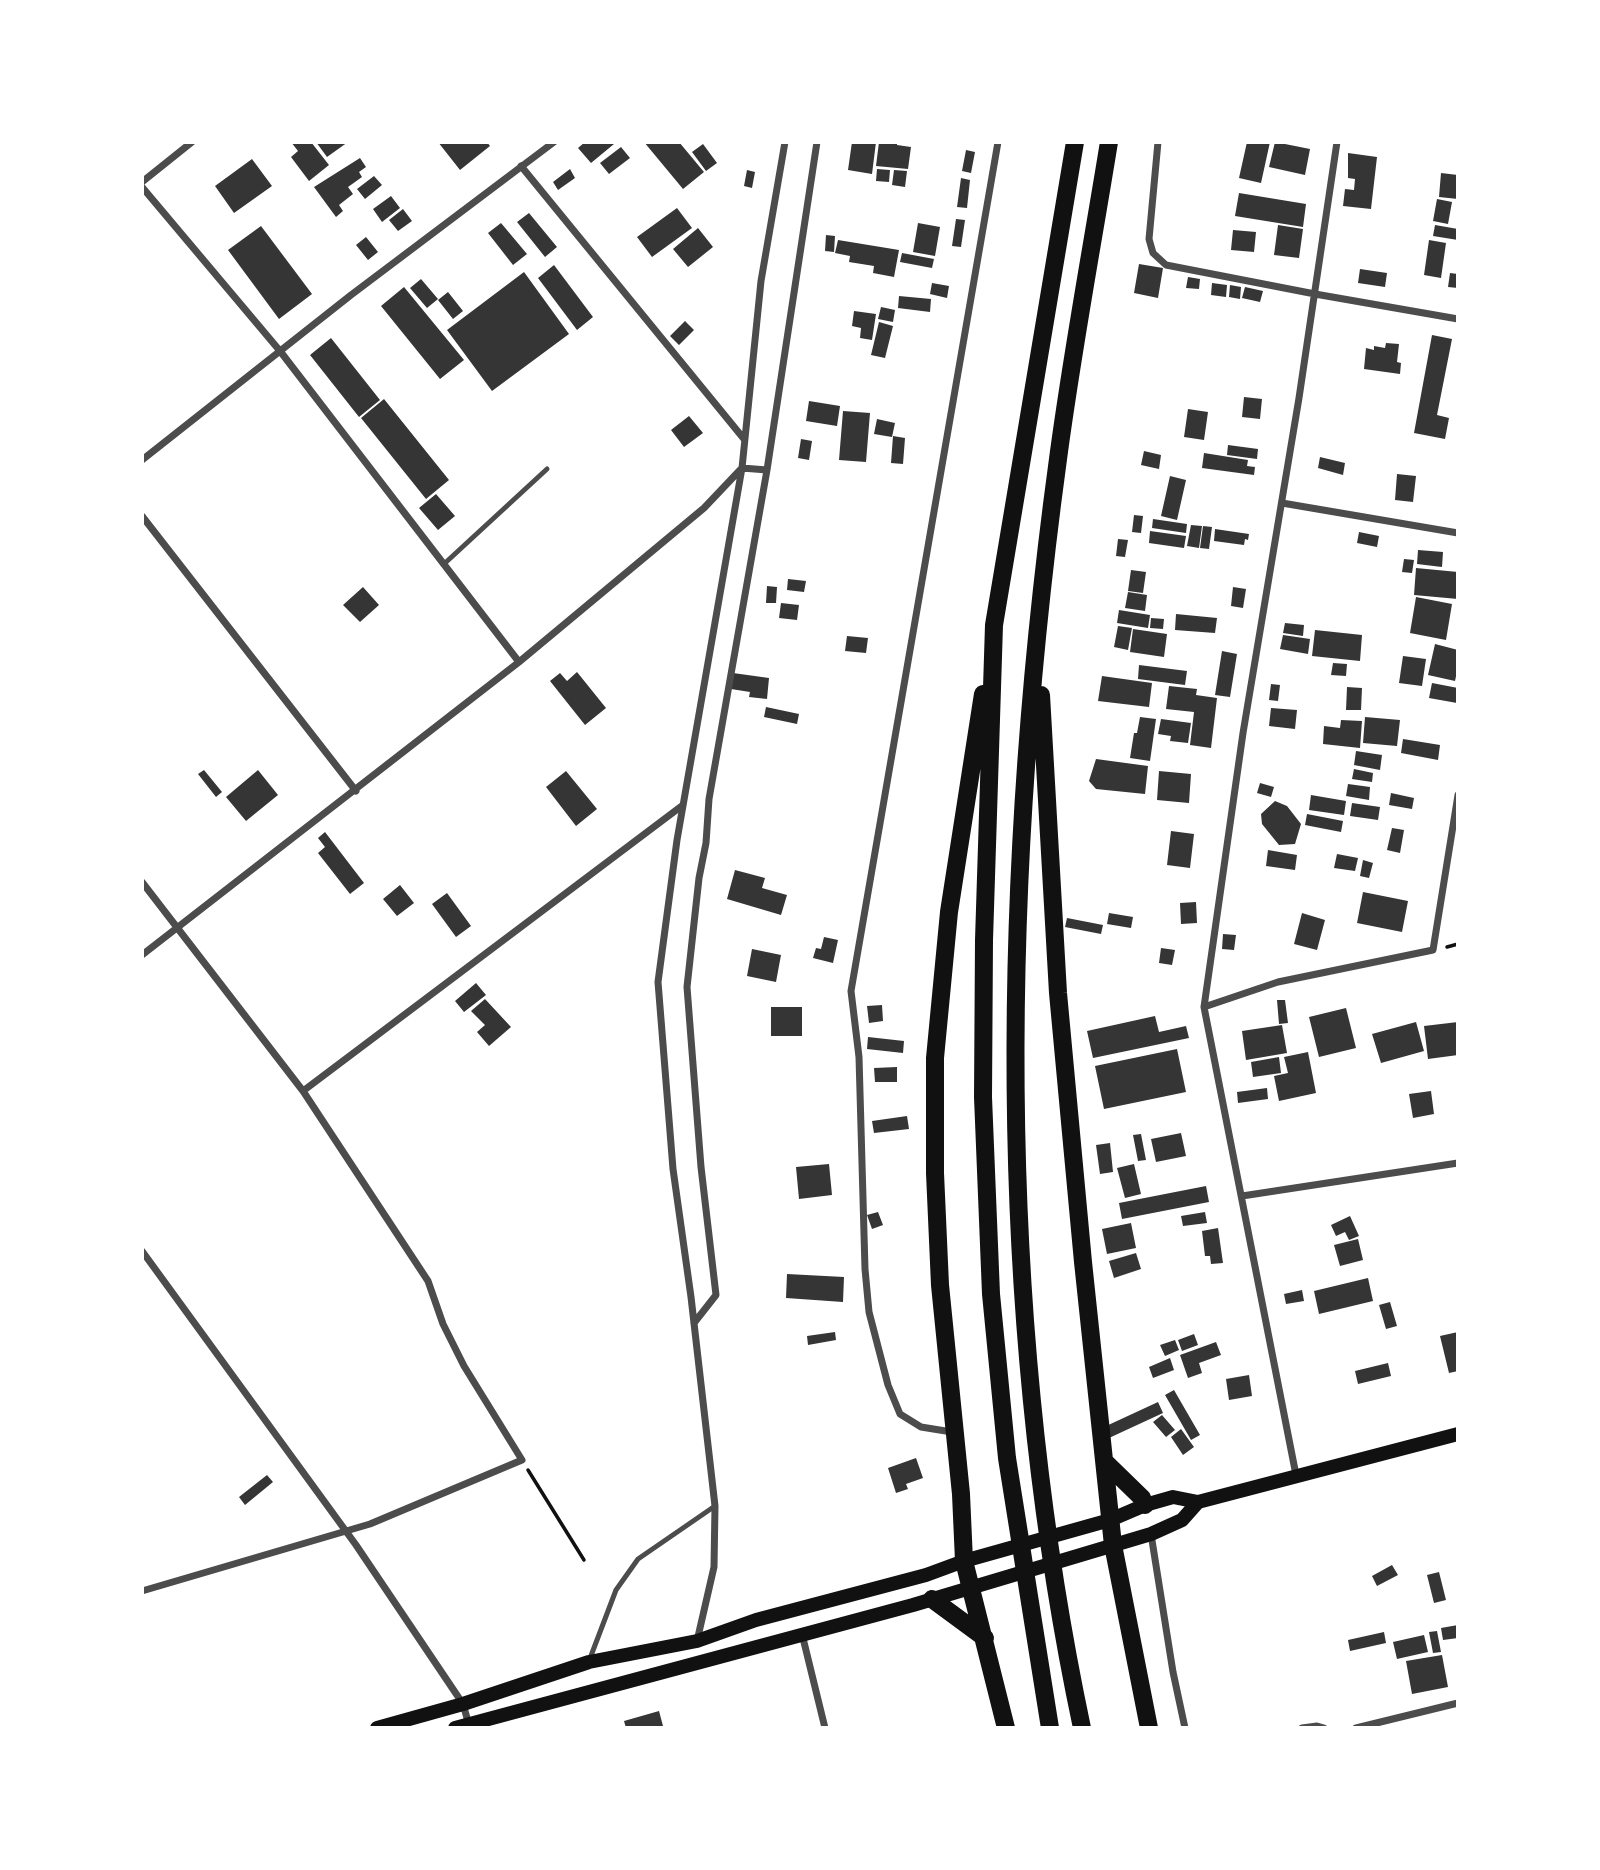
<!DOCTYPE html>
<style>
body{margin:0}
#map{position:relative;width:1600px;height:1870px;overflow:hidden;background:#fff;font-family:Literata,serif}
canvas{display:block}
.frame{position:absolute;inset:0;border:144px solid #fff;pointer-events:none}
</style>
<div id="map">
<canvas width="1600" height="1870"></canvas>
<div class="frame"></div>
</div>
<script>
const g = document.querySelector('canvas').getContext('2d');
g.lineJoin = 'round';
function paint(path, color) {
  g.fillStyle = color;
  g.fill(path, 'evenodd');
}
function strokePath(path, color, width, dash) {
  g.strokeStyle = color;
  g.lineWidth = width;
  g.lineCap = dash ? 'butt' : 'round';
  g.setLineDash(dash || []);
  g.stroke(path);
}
paint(new Path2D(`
 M291,142H311L329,165L309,181L291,157L298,151Z
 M316,142H348L327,157Z
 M438,142H487L490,146L460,170Z
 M585,142H612L614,144L591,163L578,148Z
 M644,142H679L704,172L683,189Z
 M852,142H876L872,174L848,170Z
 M879,142H897V145L911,147L908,169L876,166Z
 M1247,142H1270L1261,183L1239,178Z
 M1275,142L1310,149L1305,175L1269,167Z
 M703,144L717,163L706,171L692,152Z
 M621,147L630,158L609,174L600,163Z
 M966,150L975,152L971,173L962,171Z
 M1348,153L1377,157L1371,209L1343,206L1345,189L1354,190L1355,179L1348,178Z
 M360,158L366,167L359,172L362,177L348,187L353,194L339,205L343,211L336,217L314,187Z
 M252,159L272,186L234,213L215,186Z
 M570,169L575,178L558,190L553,182Z
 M877,169L890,170L889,182L876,181Z
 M747,170L755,172L752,188L744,186Z
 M894,170L907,171L905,187L892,185Z
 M1441,173L1458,175V199L1439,197Z
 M374,176L382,185L365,199L357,189Z
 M961,178L970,180L967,208L957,207Z
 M1239,193L1306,204L1303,227L1235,216Z
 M391,196L400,208L382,222L373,209Z
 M1437,199L1452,202L1448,224L1433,221Z
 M677,208L692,228L652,257L637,237Z
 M403,209L412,221L398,231L389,220Z
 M529,213L557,247L545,257L517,222Z
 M956,219L965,220L961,247L952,246Z
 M501,223L527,254L513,265L488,233Z
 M918,223L940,227L935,256L913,252Z
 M1278,225L1303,229L1299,258L1274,255Z
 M1435,225L1458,229V240L1433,236Z
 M261,226L312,294L279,319L228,250Z
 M698,228L713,247L688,267L673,249Z
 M1233,230L1256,232L1254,252L1231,250Z
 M826,235L835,236L834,252L825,251Z
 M366,237L378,252L368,260L356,245Z
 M838,240L899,250L894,277L873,273L874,266L849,262L850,256L835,253Z
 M1429,240L1446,243L1441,278L1424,275Z
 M902,253L934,259L932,268L900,262Z
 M1139,264L1163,268L1158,298L1134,293Z
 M554,265L593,317L577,330L538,278Z
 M1360,269L1387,273L1385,287L1358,283Z
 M524,272L569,334L492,391L447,330Z
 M1450,273L1458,274V288L1448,287Z
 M1188,277L1200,279L1199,289L1186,288Z
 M421,279L438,299L427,308L410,288Z
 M932,283L949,286L947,298L930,294Z
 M1212,283L1227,285L1226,297L1211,295Z
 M1230,285L1241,287L1240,299L1229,297Z
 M404,287L464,360L440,379L381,306Z
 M1245,287L1263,291L1260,302L1242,298Z
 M448,292L463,311L453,319L438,300Z
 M899,296L931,299L930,312L898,308Z
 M881,307L895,310L893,322L878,319Z
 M854,311L876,314L872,340L860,338L861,328L852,326Z
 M685,321L694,330L679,345L670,336Z
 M879,322L893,326L885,358L871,355Z
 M1432,335L1452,339L1437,415L1449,418L1445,439L1414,433Z
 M331,338L380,400L359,417L310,355Z
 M1386,343L1399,344L1397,362L1401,363L1400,374L1364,369L1366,348L1374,350V346L1385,348Z
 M1244,397L1262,399L1260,419L1242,417Z
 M384,399L449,480L426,499L361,418Z
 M809,401L840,406L837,426L806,421Z
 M1188,409L1208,412L1204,440L1184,437Z
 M843,411L870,413L866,462L839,460Z
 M689,416L703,433L684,447L671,430Z
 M877,419L895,423L892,437L874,434Z
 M893,436L905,438L903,464L891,463Z
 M801,439L812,441L809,460L798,458Z
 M1228,445L1258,449L1257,459L1227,455Z
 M1144,451L1161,455L1159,469L1141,465Z
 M1204,453L1248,460L1247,466L1255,467L1254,475L1202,468Z
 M1320,457L1345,463L1343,475L1318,468Z
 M1397,474L1416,476L1413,502L1395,500Z
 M1170,476L1186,480L1177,520L1161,516Z
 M436,494L455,516L438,530L419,508Z
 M1134,515L1143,516L1141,533L1132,532Z
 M1153,519L1187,524L1186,533L1152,528Z
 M1191,525L1202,526L1199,548L1187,546Z
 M1203,526L1212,527L1209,549L1200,548Z
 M1215,529L1249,534L1248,540L1245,539L1244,545L1214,541Z
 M1150,531L1186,536L1184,548L1149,543Z
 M1359,532L1379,536L1377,547L1357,543Z
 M1118,539L1128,540L1125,557L1116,556Z
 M1418,550L1443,552L1442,567L1417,564Z
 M1404,559L1414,560L1412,573L1402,572Z
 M1416,568L1458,572V599L1414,595Z
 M1131,570L1146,572L1143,593L1128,591Z
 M788,579L806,581L804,592L787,590Z
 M767,586L777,587L776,603H766Z
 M363,587L379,605L360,622L343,605Z
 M1233,587L1246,589L1243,608L1231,606Z
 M1128,592L1147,595L1145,611L1125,608Z
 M1416,597L1452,604L1446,640L1410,633Z
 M781,603L799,605L797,620L779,618Z
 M1119,610L1150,615L1148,628L1117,623Z
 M1176,614L1217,618L1215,633L1175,630Z
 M1151,618L1164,619L1163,629L1150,628Z
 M1285,623L1304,625L1303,636L1283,633Z
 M1118,626L1132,628L1128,650L1114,647Z
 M1133,629L1167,634L1164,657L1130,652Z
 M1315,630L1362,635L1360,661L1312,656Z
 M1283,635L1310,639L1308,654L1280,649Z
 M847,636L868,638L866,653L845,651Z
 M1435,644L1458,650V667L1455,681L1428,675Z
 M1222,651L1237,654L1230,697L1215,695Z
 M1403,656L1426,659L1422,686L1399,683Z
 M1333,663L1347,664L1346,676L1331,675Z
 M1139,665L1187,671L1185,685L1138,679Z
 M577,672L606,708L585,725L550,681L560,673L567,681Z
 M733,673L769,678L767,699L749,697L750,692L731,689Z
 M1102,676L1152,683L1149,707L1098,701Z
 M1432,683L1458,688L1457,703L1429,698Z
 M1271,684L1280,685L1278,701L1269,700Z
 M1169,686L1197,689L1196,695L1217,698L1211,748L1190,745L1194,712L1166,709Z
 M1347,687L1362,688L1361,710H1346Z
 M766,707L799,714L797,724L764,717Z
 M1271,708L1297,710L1295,729L1269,726Z
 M1140,717L1156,719L1150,761L1130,758L1134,733H1137Z
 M1365,717L1400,720L1397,746L1363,743Z
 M1161,719L1191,723L1188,743L1170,741L1171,736L1158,734Z
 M1341,720L1362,721L1360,748L1323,744L1324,726L1340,728Z
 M1403,739L1440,745L1438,760L1401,753Z
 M1356,751L1382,755L1380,770L1354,765Z
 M1096,759L1148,766L1145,794L1096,789L1089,781Z
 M1354,769L1373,773L1372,782L1352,779Z
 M204,770L222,792L216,797L198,774Z
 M258,770L278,795L246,821L226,797Z
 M566,771L597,809L576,826L546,787Z
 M1159,771L1191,774L1189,803L1157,800Z
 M1260,783L1274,787L1271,797L1257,793Z
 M1348,784L1370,787L1369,800L1346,796Z
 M1391,793L1414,798L1412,809L1389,805Z
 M1311,795L1346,801L1344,815L1309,810Z
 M1275,801L1287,806L1301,824L1295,844L1279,845L1262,824L1261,814Z
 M1352,803L1380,807L1378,820L1350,816Z
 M1307,814L1343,821L1341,832L1305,825Z
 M1392,828L1404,830L1400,853L1387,850Z
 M1171,831L1194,834L1190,868L1167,865Z
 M325,832L364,883L350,894L318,853L325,847L318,838Z
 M1268,850L1297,855L1295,870L1266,866Z
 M1337,854L1358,858L1355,871L1334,868Z
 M1363,860L1373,863L1369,878L1360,876Z
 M735,870L765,878L762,888L787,895L781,915L727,899Z
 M400,885L414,903L397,916L383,899Z
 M1363,892L1408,901L1402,932L1357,923Z
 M447,893L471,926L456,937L432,904Z
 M1196,902L1197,923L1181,924L1180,903Z
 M1109,913L1133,917L1131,928L1107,924Z
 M1302,913L1325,920L1317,950L1294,944Z
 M1067,918L1103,925L1101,934L1065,927Z
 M1223,934L1236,935L1234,950L1222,949Z
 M824,937L838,940L833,963L813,958L816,948L821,949Z
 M1161,948L1175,950L1172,965L1159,963Z
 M752,949L781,955L776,982L747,976Z
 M476,983L486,995L464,1012L455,1001Z
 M485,999L511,1027L489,1046L477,1032L485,1025L471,1011Z
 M1277,1000H1285L1288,1023L1279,1024Z
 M882,1005L883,1021L869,1023L867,1006Z
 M771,1007H802V1036H771Z
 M1346,1008L1356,1048L1319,1057L1309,1017Z
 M1155,1016L1159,1032L1186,1026L1189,1038L1093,1058L1087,1031Z
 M1416,1022L1424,1051L1381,1063L1372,1034Z
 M1458,1022V1055L1428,1059L1424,1026Z
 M1282,1025L1287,1053L1246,1060L1242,1031Z
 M868,1037L904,1041L903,1053L867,1049Z
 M1177,1049L1186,1092L1104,1109L1095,1066Z
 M1308,1052L1316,1093L1279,1101L1274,1076L1288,1073L1284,1057Z
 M1279,1057L1281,1073L1253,1077L1251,1062Z
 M897,1067V1082H875L874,1068Z
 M1267,1088L1268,1099L1238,1103L1237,1092Z
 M1431,1091L1434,1114L1413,1118L1409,1094Z
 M907,1116L909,1129L874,1133L872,1121Z
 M1181,1133L1186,1156L1156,1162L1151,1139Z
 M1141,1134L1146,1160L1138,1161L1133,1135Z
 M1110,1143L1113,1172L1100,1174L1096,1145Z
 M829,1164L832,1195L799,1199L796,1167Z
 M1134,1164L1141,1194L1125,1198L1117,1168Z
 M1206,1186L1209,1202L1122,1219L1119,1203Z
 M878,1212L883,1225L872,1229L867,1215Z
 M1205,1212L1207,1223L1183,1226L1181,1216Z
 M1350,1216L1359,1236L1349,1240L1345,1232L1336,1236L1331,1225Z
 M1131,1223L1136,1248L1107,1254L1102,1229Z
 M1218,1228L1223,1263L1211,1264L1210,1256H1205L1202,1231Z
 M1358,1239L1363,1260L1340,1266L1334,1245Z
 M1136,1253L1141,1269L1114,1278L1109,1261Z
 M787,1274L844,1277L843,1302L786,1298Z
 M1368,1278L1373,1301L1319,1314L1314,1291Z
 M1302,1290L1304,1301L1286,1304L1284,1294Z
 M1390,1302L1397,1326L1386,1329L1379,1305Z
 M835,1332L836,1340L808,1345L807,1336Z
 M1458,1332V1356L1456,1357L1458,1371L1449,1373L1440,1336Z
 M1194,1334L1198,1345L1182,1351L1178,1340Z
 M1175,1340L1179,1350L1165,1356L1160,1345Z
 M1216,1342L1221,1355L1199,1363L1202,1373L1188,1378L1180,1355Z
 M1170,1358L1174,1370L1153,1378L1149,1367Z
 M1388,1363L1391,1376L1358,1384L1355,1371Z
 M1249,1375L1252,1396L1229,1400L1226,1379Z
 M1174,1390L1200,1435L1191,1440L1165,1395Z
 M1158,1402L1163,1413L1109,1438L1104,1427Z
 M1162,1415L1175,1430L1166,1437L1153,1422Z
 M1181,1429L1194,1447L1183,1455L1171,1437Z
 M916,1458L923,1478L906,1484L908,1489L896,1493L888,1468Z
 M267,1475L273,1482L245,1505L239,1497Z
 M1392,1565L1398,1575L1377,1586L1372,1576Z
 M1439,1572L1446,1600L1434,1603L1427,1575Z
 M1458,1625V1638L1443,1640L1441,1628Z
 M1437,1631L1441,1652L1433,1653L1429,1632Z
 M1384,1632L1386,1643L1350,1651L1348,1640Z
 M1424,1635L1428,1652L1397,1659L1393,1642Z
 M1442,1655L1448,1687L1412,1694L1406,1661Z
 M659,1711L663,1726L655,1728H626L624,1721Z`), '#353535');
strokePath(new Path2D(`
 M1447,947L1458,944
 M528,1470L584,1560`), '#111', 3.5);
strokePath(new Path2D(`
 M444,564L547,469
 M589,1661L616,1590L638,1559L715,1506`), '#4c4c4c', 5);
strokePath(new Path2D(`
 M1158,142L1149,239L1153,253L1166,265L1315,294L1458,319
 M521,166L744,439
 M142,182L192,142
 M142,187L280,351L519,662
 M142,460L351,295L554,142
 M742,468L767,470
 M1282,503L1458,533
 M142,516L356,791
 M142,882L303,1091L428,1281L443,1324L464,1366L522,1460L370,1524L142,1591
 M142,955L519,662L704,508L741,469
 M1204,1007L1278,982L1433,950L1458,795
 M303,1091L683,805
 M1242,1196L1458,1163
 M142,1251L356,1545L463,1704L469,1725
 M694,1323L716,1295L701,1167L687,987L699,878L706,843L709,799L767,470L817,142
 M952,1432L921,1427L900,1414L888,1385L869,1312L865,1269L859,1057L851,991L998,142
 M1296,1475L1204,1007L1243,733L1299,398L1337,142
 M1151,1534L1173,1672L1185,1728
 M802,1634L825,1728
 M697,1641L714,1567L715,1506L691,1297L673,1169L658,982L677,840L742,468L761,281L785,142
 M1302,1728L1317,1726L1324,1728
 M1356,1728L1458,1703`), '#4c4c4c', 7);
strokePath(new Path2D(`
 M377,1728L463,1704L589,1662L697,1641L756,1620L926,1575L964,1561L1110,1520L1145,1505L1173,1497L1198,1502L1458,1434
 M455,1728L913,1605L1151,1534L1182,1520L1198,1502`), '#111', 14);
strokePath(new Path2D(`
 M983,694L949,912L935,1058V1173L940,1285L961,1494L964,1561L1006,1728
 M1041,695L1058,993L1083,1262L1113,1545L1149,1728
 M1105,1462L1142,1498L1145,1505
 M932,1599L985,1638
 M1050,1728L1007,1458L991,1294L983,1097L984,940L994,625L1075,142
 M1082,1728C994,1312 1001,878 1058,459C1072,353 1092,247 1109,142`), '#111', 18);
</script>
